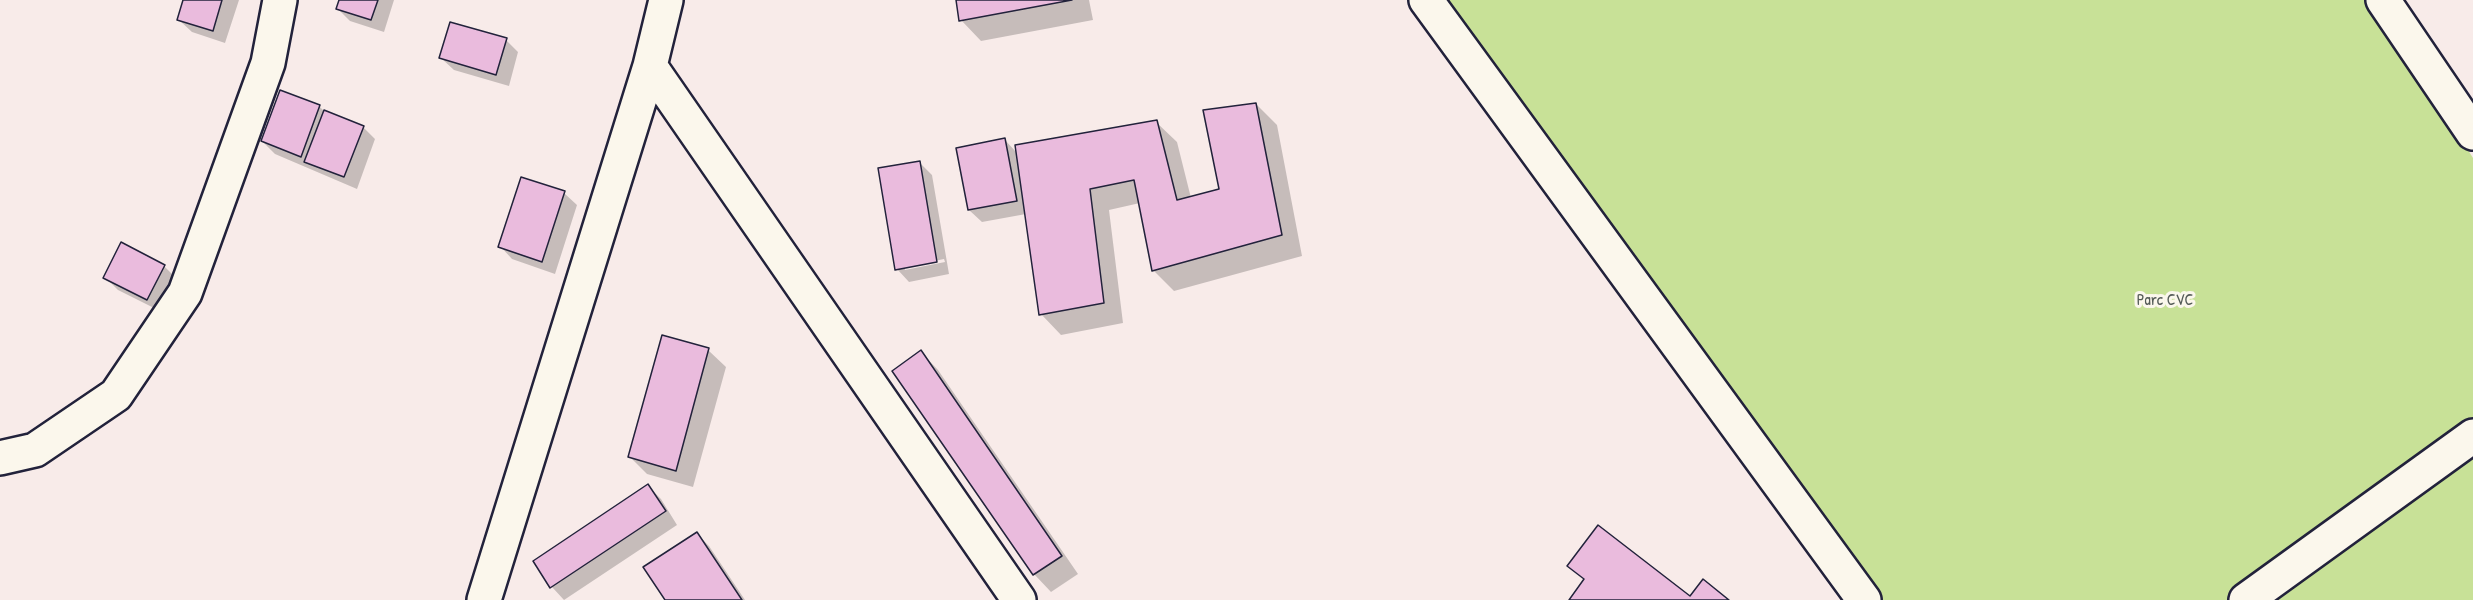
<!DOCTYPE html>
<style>
body{margin:0}
canvas{display:block;background:#f8ebe9}
</style>
<canvas width="2473" height="600"></canvas>
<script>
const g = document.querySelector('canvas').getContext('2d');
g.lineJoin = 'round';
function paint(path, color) {
  g.fillStyle = color;
  g.fill(path, 'evenodd');
}
function strokePath(path, color, width, dash) {
  g.strokeStyle = color;
  g.lineWidth = width;
  g.lineCap = dash ? 'butt' : 'round';
  g.setLineDash(dash || []);
  g.stroke(path);
}
function label(font, color, halo, rows, align = 'center') {
  g.font = font + ' "Patrick Hand",sans-serif';
  g.lineWidth = 6;
  g.setLineDash([]);
  g.textBaseline = 'middle';
  g.strokeStyle = halo;
  g.fillStyle = color;
  for (const [text, x, y, turn = 0] of rows) {
    g.save();
    g.translate(x, y);
    g.rotate((+turn || 0) * Math.PI / 180);
    g.textAlign = isNaN(turn) ? turn : align;
    if (halo) g.strokeText(text, 0, 0);
    g.fillText(text, 0, 0);
    g.restore();
  }
}
paint(new Path2D(`
 M1427,0H2375L2473,158V600H1864Z`), '#c8e197');
paint(new Path2D(`
 M185,0H239L225,43L192,32L179,20Z
 M340,0H394L384,32L350,21L338,9Z
 M957,0H1089L1093,20L981,41L961,20Z
 M506,40L518,52L509,86L454,70L441,58Z
 M1256,104L1277,125L1302,256L1174,291L1153,270L1140,203L1109,210L1123,323L1061,335L1041,314L1026,214L982,222L969,210L1005,140L1017,153L1156,122L1177,142L1191,198L1221,190Z
 M319,106L326,113L363,127L375,139L357,189L275,154L262,141Z
 M919,162L932,175L949,274L909,282L897,269ZM944,259L945,262L905,270V267Z
 M564,193L577,205L555,274L512,259L500,246Z
 M164,266L176,278L160,311L118,290L105,277Z
 M708,350L726,367L693,487L647,474L630,457Z
 M921,352L938,370L1078,574L1051,592L1034,574L894,371Z
 M648,486L661,499L677,525L564,600L552,587Z
 M697,534L709,546L745,600H667Z`), '#0003');
const building = new Path2D(`
 M183,0H222L213,31L177,20Z
 M339,0H378L371,20L336,9Z
 M956,0H1072L959,21Z
 M450,22L507,38L496,75L439,58Z
 M280,90L320,105L301,157L261,141Z
 M1256,103L1282,235L1152,271L1134,180L1090,189L1104,303L1039,315L1015,145L1157,120L1177,200L1219,189L1203,110Z
 M324,110L364,126L344,177L304,162Z
 M1005,138L1017,201L968,210L956,148Z
 M920,161L937,262L895,270L878,168Z
 M521,177L565,191L542,262L498,247Z
 M121,242L165,265L147,300L103,278Z
 M662,335L709,348L676,471L628,457Z
 M921,350L1062,556L1033,575L892,371Z
 M648,484L666,511L550,588L533,561Z
 M1598,525L1690,596L1703,579L1729,600H1569L1584,579L1567,566Z
 M697,532L742,600H665L643,567Z`);
paint(building, '#eabbdd');
strokePath(building, '#22223b', 1.5);
const minor = new Path2D(`
 M1426,0L1864,600
 M650,66L1019,600
 M0,458L35,450L116,395L185,293L268,63L280,0
 M484,600L650,66L666,0
 M2246,600L2473,436`);
const major = new Path2D(`
 M2383,0L2473,133`);
strokePath(minor, '#22223b', 38);
strokePath(major, '#22223b', 38);
strokePath(minor, '#fbf7ec', 33);
strokePath(major, '#fbf7ec', 33);
label('16px', '#545b57', '#fbf7ec', [
 ["Parc CVC",2165,301]
]);
</script>
